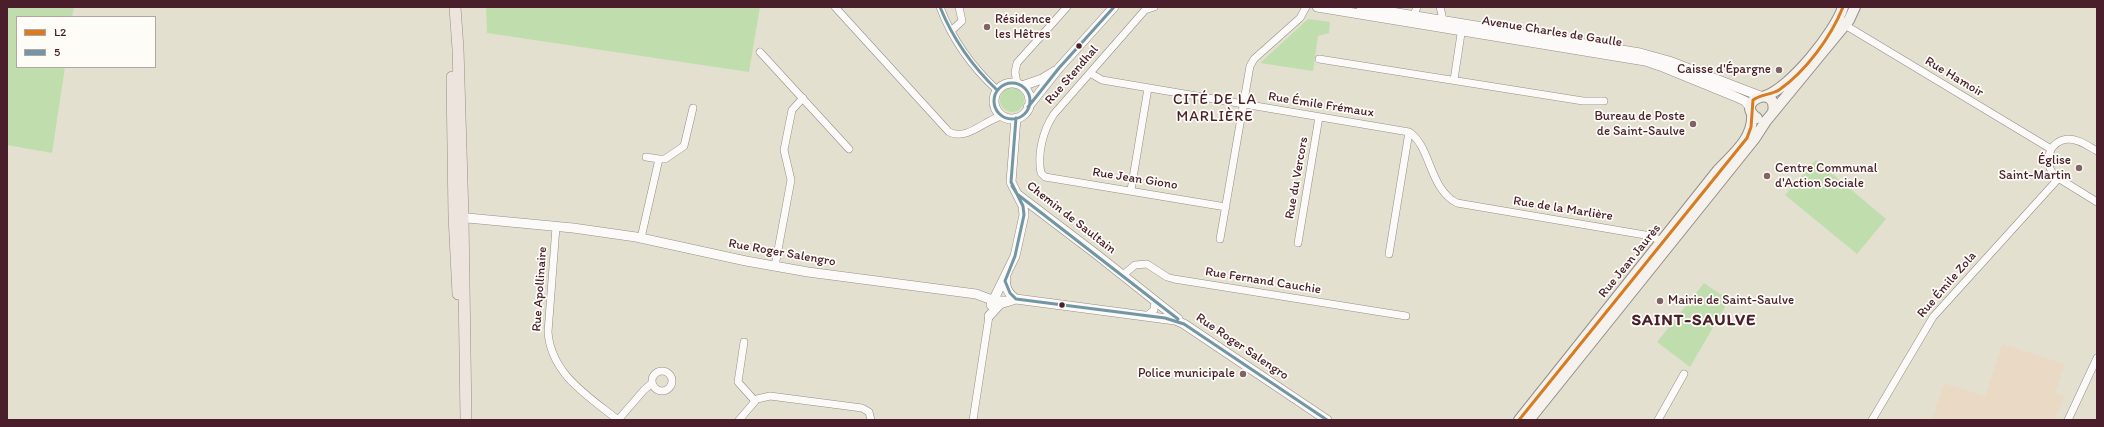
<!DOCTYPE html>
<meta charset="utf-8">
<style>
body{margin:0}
#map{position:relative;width:2104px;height:427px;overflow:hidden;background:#e3e0d0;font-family:Itim,sans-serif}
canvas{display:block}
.frame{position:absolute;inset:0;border:8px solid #4a1f2b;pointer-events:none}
.legend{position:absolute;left:16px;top:16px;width:140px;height:52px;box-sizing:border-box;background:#fdfcf7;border:1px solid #b5a4a5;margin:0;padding:5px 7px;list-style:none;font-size:12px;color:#4a1f2b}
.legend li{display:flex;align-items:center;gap:8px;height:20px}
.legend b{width:20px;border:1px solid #b5a4a5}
</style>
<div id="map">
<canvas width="2104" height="427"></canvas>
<div class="frame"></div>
<ul class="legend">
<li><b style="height:5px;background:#d87c22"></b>L2</li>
<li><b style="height:5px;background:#7396a4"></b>5</li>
</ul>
</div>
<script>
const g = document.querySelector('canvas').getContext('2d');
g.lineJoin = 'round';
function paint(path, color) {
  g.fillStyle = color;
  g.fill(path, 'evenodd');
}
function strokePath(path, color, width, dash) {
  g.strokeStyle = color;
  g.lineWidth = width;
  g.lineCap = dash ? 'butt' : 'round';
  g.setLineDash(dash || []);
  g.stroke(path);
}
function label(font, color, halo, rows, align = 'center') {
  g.font = font + ' Itim,sans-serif';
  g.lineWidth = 3.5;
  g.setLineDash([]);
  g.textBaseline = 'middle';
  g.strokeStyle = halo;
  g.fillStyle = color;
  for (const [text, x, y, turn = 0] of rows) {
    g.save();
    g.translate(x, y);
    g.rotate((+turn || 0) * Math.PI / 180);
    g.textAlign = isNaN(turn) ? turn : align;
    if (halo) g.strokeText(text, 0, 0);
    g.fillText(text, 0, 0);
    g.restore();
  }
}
paint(new Path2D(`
 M2002,344L2065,364L2055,393L2064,396L2055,420H1932L1944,383L1985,396Z`), '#eadac5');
paint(new Path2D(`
 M7,7H74L72,17H17V67H65L52,153L7,145Z
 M486,7H760L749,72L487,33Z
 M1308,19L1330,22L1329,33L1318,36L1313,71L1260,63Z
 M1000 100a12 12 0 1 1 24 0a12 12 0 1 1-24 0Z
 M1816,160L1886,219L1857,254L1785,195Z
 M1704,283L1729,300L1690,367L1657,342Z`), '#c0dead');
const minor = new Path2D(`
 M835,7L949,132C968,141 984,120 1002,116
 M940,7C952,39 972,67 997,90
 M1154,7L1145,10L1054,114C1043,130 1037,154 1041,173L1045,177L1226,207
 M1440,7L1442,15V25
 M1412,20L1417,7
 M1845,25L2051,149
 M951,31L962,21L959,7
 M760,52L849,149
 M1319,59L1583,101H1604
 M1090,73L1102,80L1409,132C1431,146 1429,189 1457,203L1651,236L1665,243
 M1454,80L1462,27
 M1017,83L1015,72L1017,63L1067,7
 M2097,151C2088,146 2079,139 2068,139C2048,141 2043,163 2055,176L2097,202
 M659,159H665L684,146L693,108
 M1131,190L1148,88
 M556,227L548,332C551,374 588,396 618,420
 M641,238L659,159L646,157
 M1220,239L1250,66L1254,59L1300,18L1306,7
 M1298,243L1319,117
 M1389,254L1409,132
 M775,266L791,180L784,150L792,110L803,98
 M1123,275L1135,265L1147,264L1167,277L1174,279L1406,316
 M1148,315L1154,310L1155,302
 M744,342L738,382L755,401
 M652 381a10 10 0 1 1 20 0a10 10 0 1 1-20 0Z
 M618,420L644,390L652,383
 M739,420L757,399L770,396L862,408L869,412L871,420
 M973,420L989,316
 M1658,420L1684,374
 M1872,420L1933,317L2058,179
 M2068,420L2097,358`);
const tertiary = new Path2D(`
 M1317,7L1645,61L1663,67L1734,96L1745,101L1750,107
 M1361,7L1640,53L1669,61L1760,96
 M994 101a18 18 0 1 1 36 0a18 18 0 1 1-36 0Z
 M1022,86L1042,79L1055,71
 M1028,107L1059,68L1114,7
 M1017,194L1096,254L1178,319
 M457,217L573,228L636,237L746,261L808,272L976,294L995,301H1007
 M1006,275C1004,285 1008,294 1016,299
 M991,305L1015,256L1024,215L1023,206L1011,182L1016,118
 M989,316L1000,304L1016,299L1175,320L1184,324L1327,420`);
const secondary = new Path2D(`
 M1765,96C1789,89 1836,31 1843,7
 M1757,118C1733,101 1779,83 1773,112
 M1519,420L1718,170C1733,154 1754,138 1752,114
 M1529,420L1755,138L1766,121L1849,20L1855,7`);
const primary = new Path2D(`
 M455,7L458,49L463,217L466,420
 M452,77L454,216L458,294`);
strokePath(minor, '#958d87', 8);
strokePath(tertiary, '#958d87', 10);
strokePath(secondary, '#958d87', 12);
strokePath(primary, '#958d87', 12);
strokePath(minor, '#fbfaf8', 7);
strokePath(tertiary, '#fbfaf8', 9);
strokePath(secondary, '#f5f2ee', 10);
strokePath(primary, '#ede5dd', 11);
strokePath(new Path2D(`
 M1519,420L1747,138L1751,127L1753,100C1761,94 1771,95 1779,90C1806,71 1831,37 1843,7`), '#d87c22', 3);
strokePath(new Path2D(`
 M940,7C953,39 972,66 997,90
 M994 101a18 18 0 1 1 36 0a18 18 0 1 1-36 0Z
 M1028,107L1059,68L1114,7
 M1016,118L1011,182L1023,206L1024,215L1015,256L1005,281L1010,293L1016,299L1165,318L1184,324L1327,420
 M1012,186L1017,194L1178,319`), '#7396a4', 3);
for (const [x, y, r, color] of [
 [987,27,4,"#806365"],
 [1079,46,3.5,"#4a1f2b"],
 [1779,70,4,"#806365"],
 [1693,124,4,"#806365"],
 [2079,168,4,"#806365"],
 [1767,176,4,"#806365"],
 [1660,301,4,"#806365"],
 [1062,305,3.5,"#4a1f2b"],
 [1243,374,4,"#806365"]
]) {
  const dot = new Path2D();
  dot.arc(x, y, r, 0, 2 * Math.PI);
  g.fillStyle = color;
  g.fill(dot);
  strokePath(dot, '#fdfcf7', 1.5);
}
label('13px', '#4a1f2b', '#fdfcf7', [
 ["Résidence",995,20,"left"],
 ["les Hêtres",995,35,"left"],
 ["Caisse d'Épargne",1771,70],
 ["Bureau de Poste",1685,117],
 ["de Saint-Saulve",1685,132],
 ["Église",2071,161],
 ["Saint-Martin",2071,176],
 ["Centre Communal",1775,169,"left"],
 ["d'Action Sociale",1775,184,"left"],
 ["Mairie de Saint-Saulve",1668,301,"left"],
 ["Police municipale",1235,374]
], 'right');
label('13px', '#4a1f2b', '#fdfcf7', [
 ["Avenue Charles de Gaulle",1552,32,9],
 ["Rue Stendhal",1072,75,-49],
 ["Rue Hamoir",1954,77,31],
 ["Rue Émile Frémaux",1321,105,9],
 ["Rue du Vercors",1297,178,-80],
 ["Rue Jean Giono",1135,179,9],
 ["Rue de la Marlière",1563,209,9],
 ["Chemin de Saultain",1071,218,38],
 ["Rue Roger Salengro",782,253,10],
 ["Rue Jean Jaurès",1630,261,-51],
 ["Rue Fernand Cauchie",1263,281,9],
 ["Rue Émile Zola",1947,285,-49],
 ["Rue Apollinaire",540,289,-86],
 ["Rue Roger Salengro",1242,347,34]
]);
g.letterSpacing = '1px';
label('15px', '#4a1f2b', '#fdfcf7', [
 ["CITÉ DE LA",1215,100],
 ["MARLIÈRE",1215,117]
]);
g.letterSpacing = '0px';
g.letterSpacing = '1px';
label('bold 17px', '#4a1f2b', '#fdfcf7', [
 ["SAINT-SAULVE",1694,321]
]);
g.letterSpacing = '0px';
</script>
